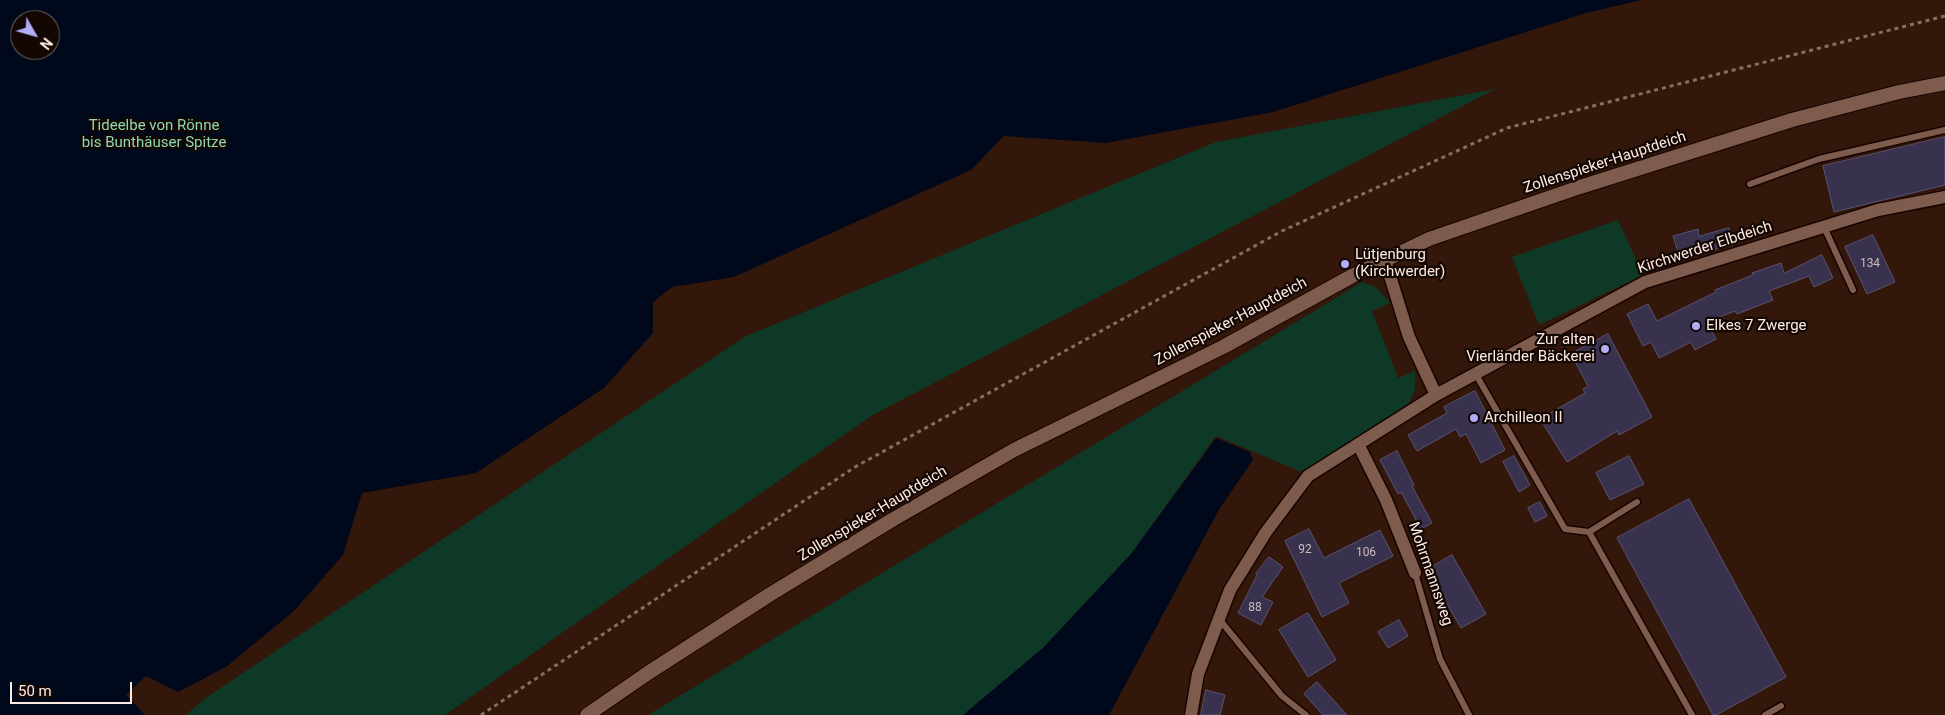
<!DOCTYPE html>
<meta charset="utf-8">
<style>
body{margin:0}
#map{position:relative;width:1945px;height:715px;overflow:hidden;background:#33170a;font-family:Roboto,sans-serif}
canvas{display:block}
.north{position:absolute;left:10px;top:10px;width:50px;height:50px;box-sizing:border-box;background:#120703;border:1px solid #70625c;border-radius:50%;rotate:128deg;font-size:14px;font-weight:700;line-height:20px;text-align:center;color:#feeae1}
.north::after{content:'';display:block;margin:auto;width:18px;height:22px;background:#b2adf9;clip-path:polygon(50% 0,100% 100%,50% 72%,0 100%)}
.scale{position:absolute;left:10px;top:682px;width:122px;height:22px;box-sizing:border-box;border:2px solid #feeae1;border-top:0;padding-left:6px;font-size:15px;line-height:18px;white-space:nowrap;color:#feeae1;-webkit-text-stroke:4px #120703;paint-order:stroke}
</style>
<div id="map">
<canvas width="1945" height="715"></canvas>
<div class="north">N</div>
<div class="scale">50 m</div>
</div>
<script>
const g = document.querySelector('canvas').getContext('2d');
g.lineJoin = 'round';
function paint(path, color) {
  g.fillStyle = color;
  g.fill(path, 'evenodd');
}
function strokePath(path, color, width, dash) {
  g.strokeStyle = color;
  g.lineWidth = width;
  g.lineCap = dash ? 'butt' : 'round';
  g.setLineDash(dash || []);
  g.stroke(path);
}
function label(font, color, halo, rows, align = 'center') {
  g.font = font + ' Roboto,sans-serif';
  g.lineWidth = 4.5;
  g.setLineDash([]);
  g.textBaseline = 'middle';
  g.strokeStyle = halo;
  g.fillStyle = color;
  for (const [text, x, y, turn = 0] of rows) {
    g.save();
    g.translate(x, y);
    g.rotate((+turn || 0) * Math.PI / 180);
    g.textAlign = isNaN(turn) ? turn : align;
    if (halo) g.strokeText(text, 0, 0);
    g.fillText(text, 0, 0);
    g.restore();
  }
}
paint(new Path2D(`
 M1495,89L871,416L445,715H186L204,699L746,336L1216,142Z
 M1618,220L1643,275L1539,325L1512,257Z
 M1362,282L1376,287L1390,303L1372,311L1398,378L1415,371V390L1408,404L1302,472L1216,436L1131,554L1043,648L963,715H648Z`), '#0f3927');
paint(new Path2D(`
 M0,0H1641L1586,13L1273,112L1106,143L1004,136L971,170L734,277L672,287L653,302V333L604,388L476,473L362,493L343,555L294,611L226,667L178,692L146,676L126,695L145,715H0ZM20,20H50V50H20Z
 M1216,438L1250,452L1253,460L1220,508L1109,715H963L1043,648L1131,554Z`), '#00091c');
const building = new Path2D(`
 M1945,137V185L1834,212L1823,166Z
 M1729,228L1733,245L1709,251L1708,247L1692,252L1691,248L1678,252L1673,236L1698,229L1699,236Z
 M1873,235L1895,282L1867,294L1845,247Z
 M1822,255L1833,278L1814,287L1809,276L1769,291L1773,300L1737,314L1735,311L1707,322L1716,339L1695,350L1691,342L1659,358L1651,342L1643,346L1627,314L1648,304L1657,321L1716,292L1715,290L1753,275L1752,273L1781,263L1784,273Z
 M1608,334L1652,417L1619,435L1617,431L1567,462L1540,419L1585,393L1583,389L1588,386L1571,354Z
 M1475,391L1505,450L1481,463L1466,434L1460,437L1456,429L1417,451L1408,435L1447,413L1444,407Z
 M1397,451L1414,485L1412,486L1432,523L1421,529L1401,492L1398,494L1380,460Z
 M1514,456L1530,485L1519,492L1503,462Z
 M1629,456L1644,484L1610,500L1596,473Z
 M1689,499L1786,677L1716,715H1713L1617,538Z
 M1540,502L1547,516L1535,522L1528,508Z
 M1309,529L1324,558L1380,530L1393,556L1339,583L1349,603L1322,617L1285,541Z
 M1452,555L1486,614L1461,628L1427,570Z
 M1269,557L1283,567L1262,597L1273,602L1261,625L1238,613L1257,575L1256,574Z
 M1308,613L1336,660L1308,677L1279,630Z
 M1399,620L1408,636L1388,648L1378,632Z
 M1317,682L1347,715H1323L1304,694Z
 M1206,690L1225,695L1220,715H1201Z`);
paint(building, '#38324e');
strokePath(building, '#595372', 1);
const service = new Path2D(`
 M1750,184L1819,159L1945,130
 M1824,227L1853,290
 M1475,373L1565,529L1589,532L1637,502
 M1589,532L1692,715
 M1415,573L1440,659L1469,715
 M1219,619L1282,696L1306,715
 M1765,715L1781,706`);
const minor = new Path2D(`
 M1385,260L1409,337L1436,395
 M1358,444L1386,500L1415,573
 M1191,715L1198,674L1230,590L1266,532L1308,476L1436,395L1645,282L1878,210L1945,197`);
const tertiary = new Path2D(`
 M587,715L648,673L769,595L892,520L1014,450L1223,347L1352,276L1429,239L1580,187L1792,120L1899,92L1945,83`);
strokePath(service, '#190300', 9);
strokePath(minor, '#190300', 15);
strokePath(tertiary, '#190300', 16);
strokePath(new Path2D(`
 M481,715L855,467L1282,231L1507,128L1945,16`), '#866e62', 3, [4, 4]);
strokePath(service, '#7e5c4d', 6);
strokePath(minor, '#7e5c4d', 12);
strokePath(tertiary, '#7e5c4d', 14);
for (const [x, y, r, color] of [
 [1345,264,5,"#b2adf9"],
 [1696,326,5,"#b2adf9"],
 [1605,349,5,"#b2adf9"],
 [1474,418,5,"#b2adf9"]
]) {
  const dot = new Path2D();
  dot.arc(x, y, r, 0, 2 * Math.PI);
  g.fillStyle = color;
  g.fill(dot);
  strokePath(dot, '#120703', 2);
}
label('12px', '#ccbcbc', null, [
 ["134",1870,264],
 ["92",1305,550],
 ["106",1366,553],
 ["88",1255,608]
]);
label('15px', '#8ed8b3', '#120703', [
 ["Tideelbe von Rönne",154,126],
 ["bis Bunthäuser Spitze",154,143]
]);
label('15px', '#feeae1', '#120703', [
 ["Zollenspieker-Hauptdeich",1605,163,-18],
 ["Kirchwerder Elbdeich",1705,248,-18],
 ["Zollenspieker-Hauptdeich",1231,322,-28],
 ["Zollenspieker-Hauptdeich",873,514,-31],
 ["Mohrmannsweg",1430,574,71]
]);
label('15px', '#feeae1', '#120703', [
 ["Lütjenburg",1355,255],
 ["(Kirchwerder)",1355,272],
 ["Elkes 7 Zwerge",1706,326],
 ["Zur alten",1595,340,"right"],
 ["Vierländer Bäckerei",1595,357,"right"],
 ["Archilleon II",1484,418]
], 'left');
</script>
